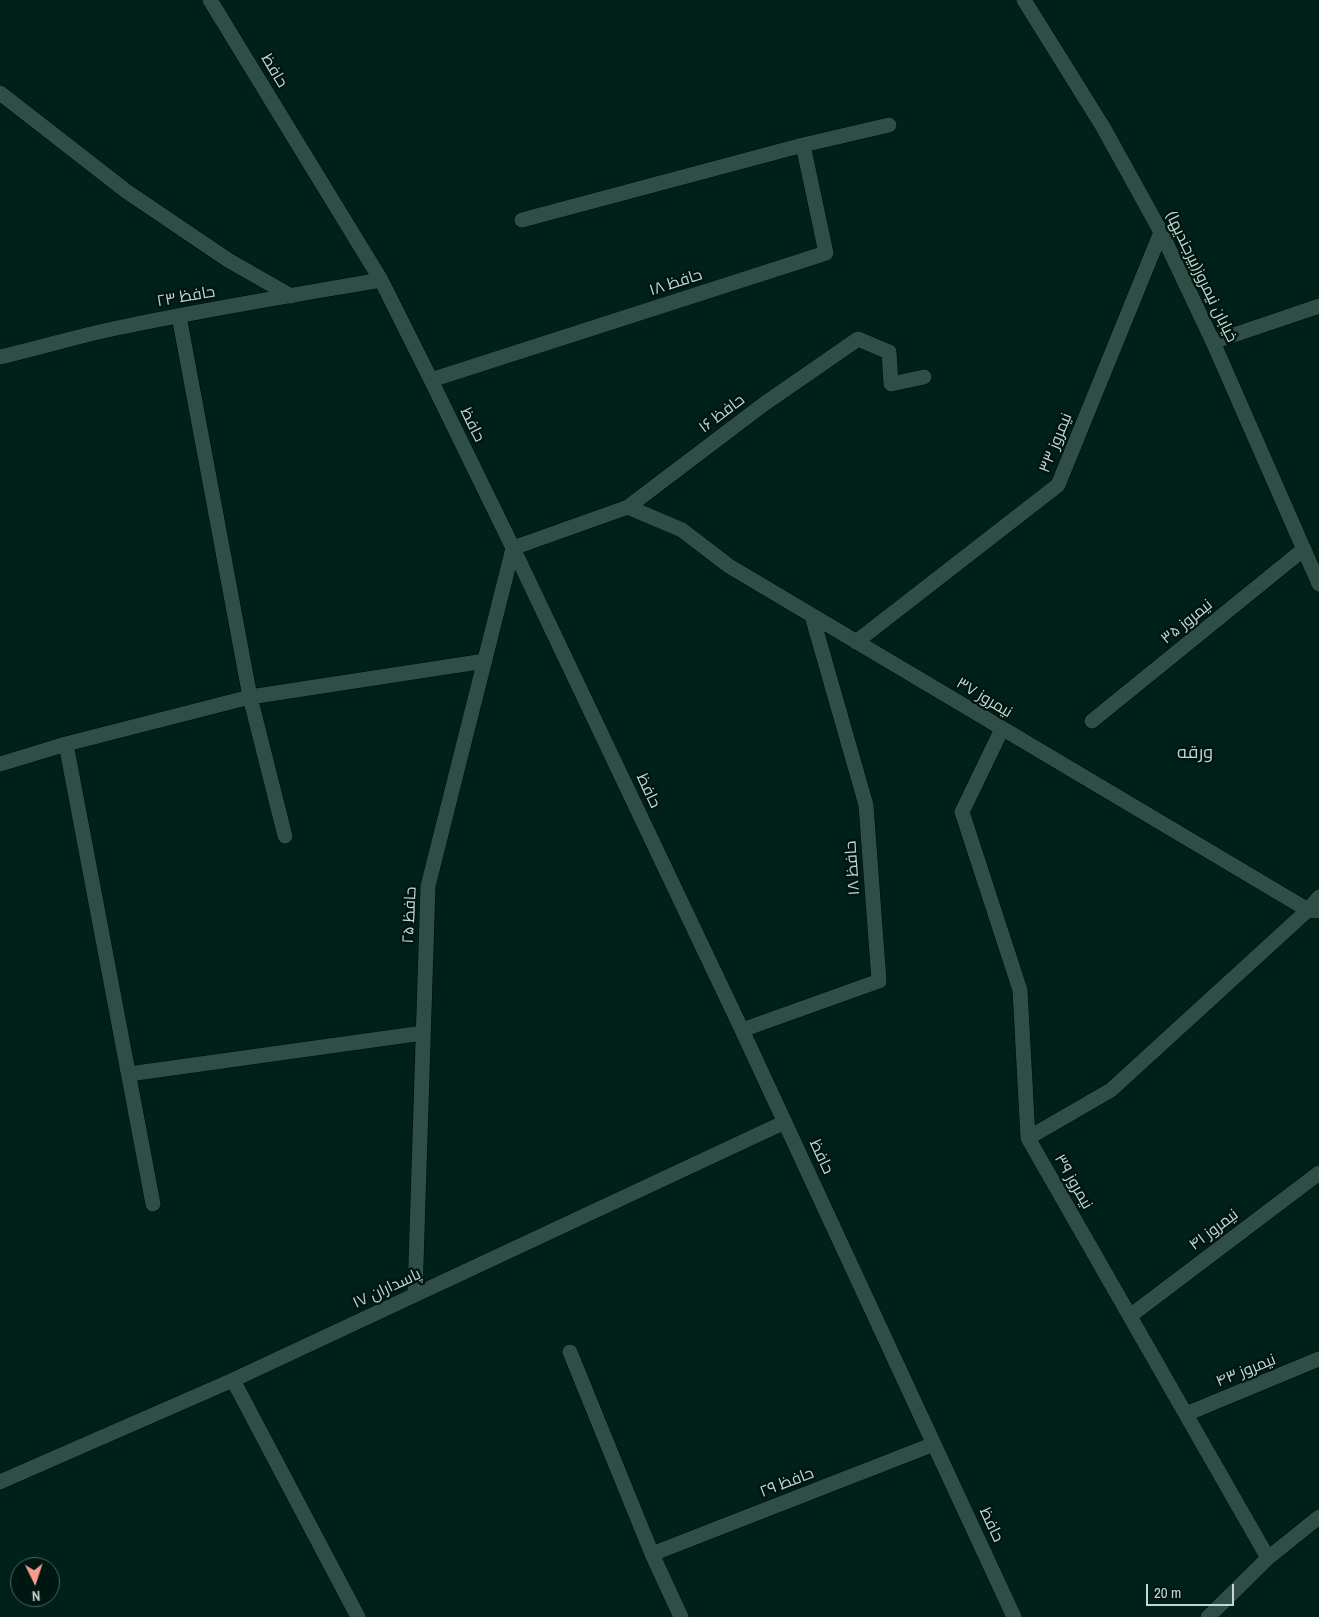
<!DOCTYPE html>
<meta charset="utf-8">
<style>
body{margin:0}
#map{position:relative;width:1319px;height:1617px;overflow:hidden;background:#00211a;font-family:"Archivo Narrow",sans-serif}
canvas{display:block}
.north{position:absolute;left:10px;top:1557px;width:50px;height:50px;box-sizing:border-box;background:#001611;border:1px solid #4f635e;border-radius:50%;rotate:176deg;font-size:14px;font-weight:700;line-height:20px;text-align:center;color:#c5d6d1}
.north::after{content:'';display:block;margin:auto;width:18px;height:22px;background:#f59c91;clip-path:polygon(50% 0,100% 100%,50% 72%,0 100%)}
.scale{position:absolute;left:1146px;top:1584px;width:88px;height:22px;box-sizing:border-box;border:2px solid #c5d6d1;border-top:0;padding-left:6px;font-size:15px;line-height:18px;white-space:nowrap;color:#c5d6d1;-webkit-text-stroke:4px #001611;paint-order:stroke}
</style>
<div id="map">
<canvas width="1319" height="1617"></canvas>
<div class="north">N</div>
<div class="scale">20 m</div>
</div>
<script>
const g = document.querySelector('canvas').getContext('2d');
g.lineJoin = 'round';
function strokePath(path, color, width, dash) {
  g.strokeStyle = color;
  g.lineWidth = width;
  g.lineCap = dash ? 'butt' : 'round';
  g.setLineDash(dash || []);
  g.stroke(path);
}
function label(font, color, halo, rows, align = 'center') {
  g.font = font + ' "Archivo Narrow",Cairo,sans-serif';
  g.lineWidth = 5;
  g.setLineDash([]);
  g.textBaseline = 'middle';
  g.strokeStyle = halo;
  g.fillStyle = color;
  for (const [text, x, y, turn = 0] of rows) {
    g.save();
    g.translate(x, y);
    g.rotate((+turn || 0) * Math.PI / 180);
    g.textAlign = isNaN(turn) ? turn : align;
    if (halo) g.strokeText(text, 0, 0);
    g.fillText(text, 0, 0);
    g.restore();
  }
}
const minor = new Path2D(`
 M210,0L381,280L431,380L513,548L742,1030L1014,1617
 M1024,0L1103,127L1161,232L1213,342L1319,584
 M0,93L126,191L228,260L291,296
 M522,220L803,145L889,125
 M179,316L250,697L285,836
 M1213,342L1319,306
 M0,357C41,348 80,335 122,327C208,309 294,295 381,280
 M431,380L826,253L803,145
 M628,507L682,530L729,566L1308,910L1319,897
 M856,642L1058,485L1161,232
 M1092,721L1304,549
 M1002,729L962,812L1020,990L1028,1138
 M66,744L153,1204
 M0,764L66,744L250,697L485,661
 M742,1030L879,981L866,805L812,616
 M129,1074L423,1033
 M415,1295L428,886L513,548L628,507L764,404L858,339L889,352L891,384L924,377
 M1130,1316L1319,1173
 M570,1352L652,1554L681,1617
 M233,1380L358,1617
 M1186,1414L1319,1359
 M0,1482L233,1380L785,1122
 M652,1554L934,1444
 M1268,1558L1028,1138L1111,1090L1308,910L1319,911
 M1208,1617L1268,1558L1319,1517`);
strokePath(minor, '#000906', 16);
strokePath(minor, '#2e4e46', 15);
label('16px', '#c5d6d1', '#001611', [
 ["حافظ",274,71,59],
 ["خیابان نیمروز(بیرجندیها)",1201,277,64],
 ["حافظ ۱۸",676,283,-18],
 ["حافظ ۲۳",186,297,-10],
 ["حافظ ۱۶",722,414,-37],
 ["حافظ",472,425,64],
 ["نیمروز ۳۳",1056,443,-68],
 ["نیمروز ۳۵",1187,622,-39],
 ["نیمروز ۳۷",984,698,31],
 ["حافظ",648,791,65],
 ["حافظ ۱۸",853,868,-94],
 ["حافظ ۲۵",410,915,-87],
 ["حافظ",821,1157,65],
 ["نیمروز ۳۹",1073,1182,60],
 ["نیمروز ۴۱",1214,1230,-37],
 ["پاسداران ۱۷",387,1289,-25],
 ["نیمروز ۴۳",1246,1371,-22],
 ["حافظ ۲۹",787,1483,-21],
 ["حافظ",991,1525,65]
]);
label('18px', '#c5d6d1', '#001611', [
 ["ورقه",1195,753]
]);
</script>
